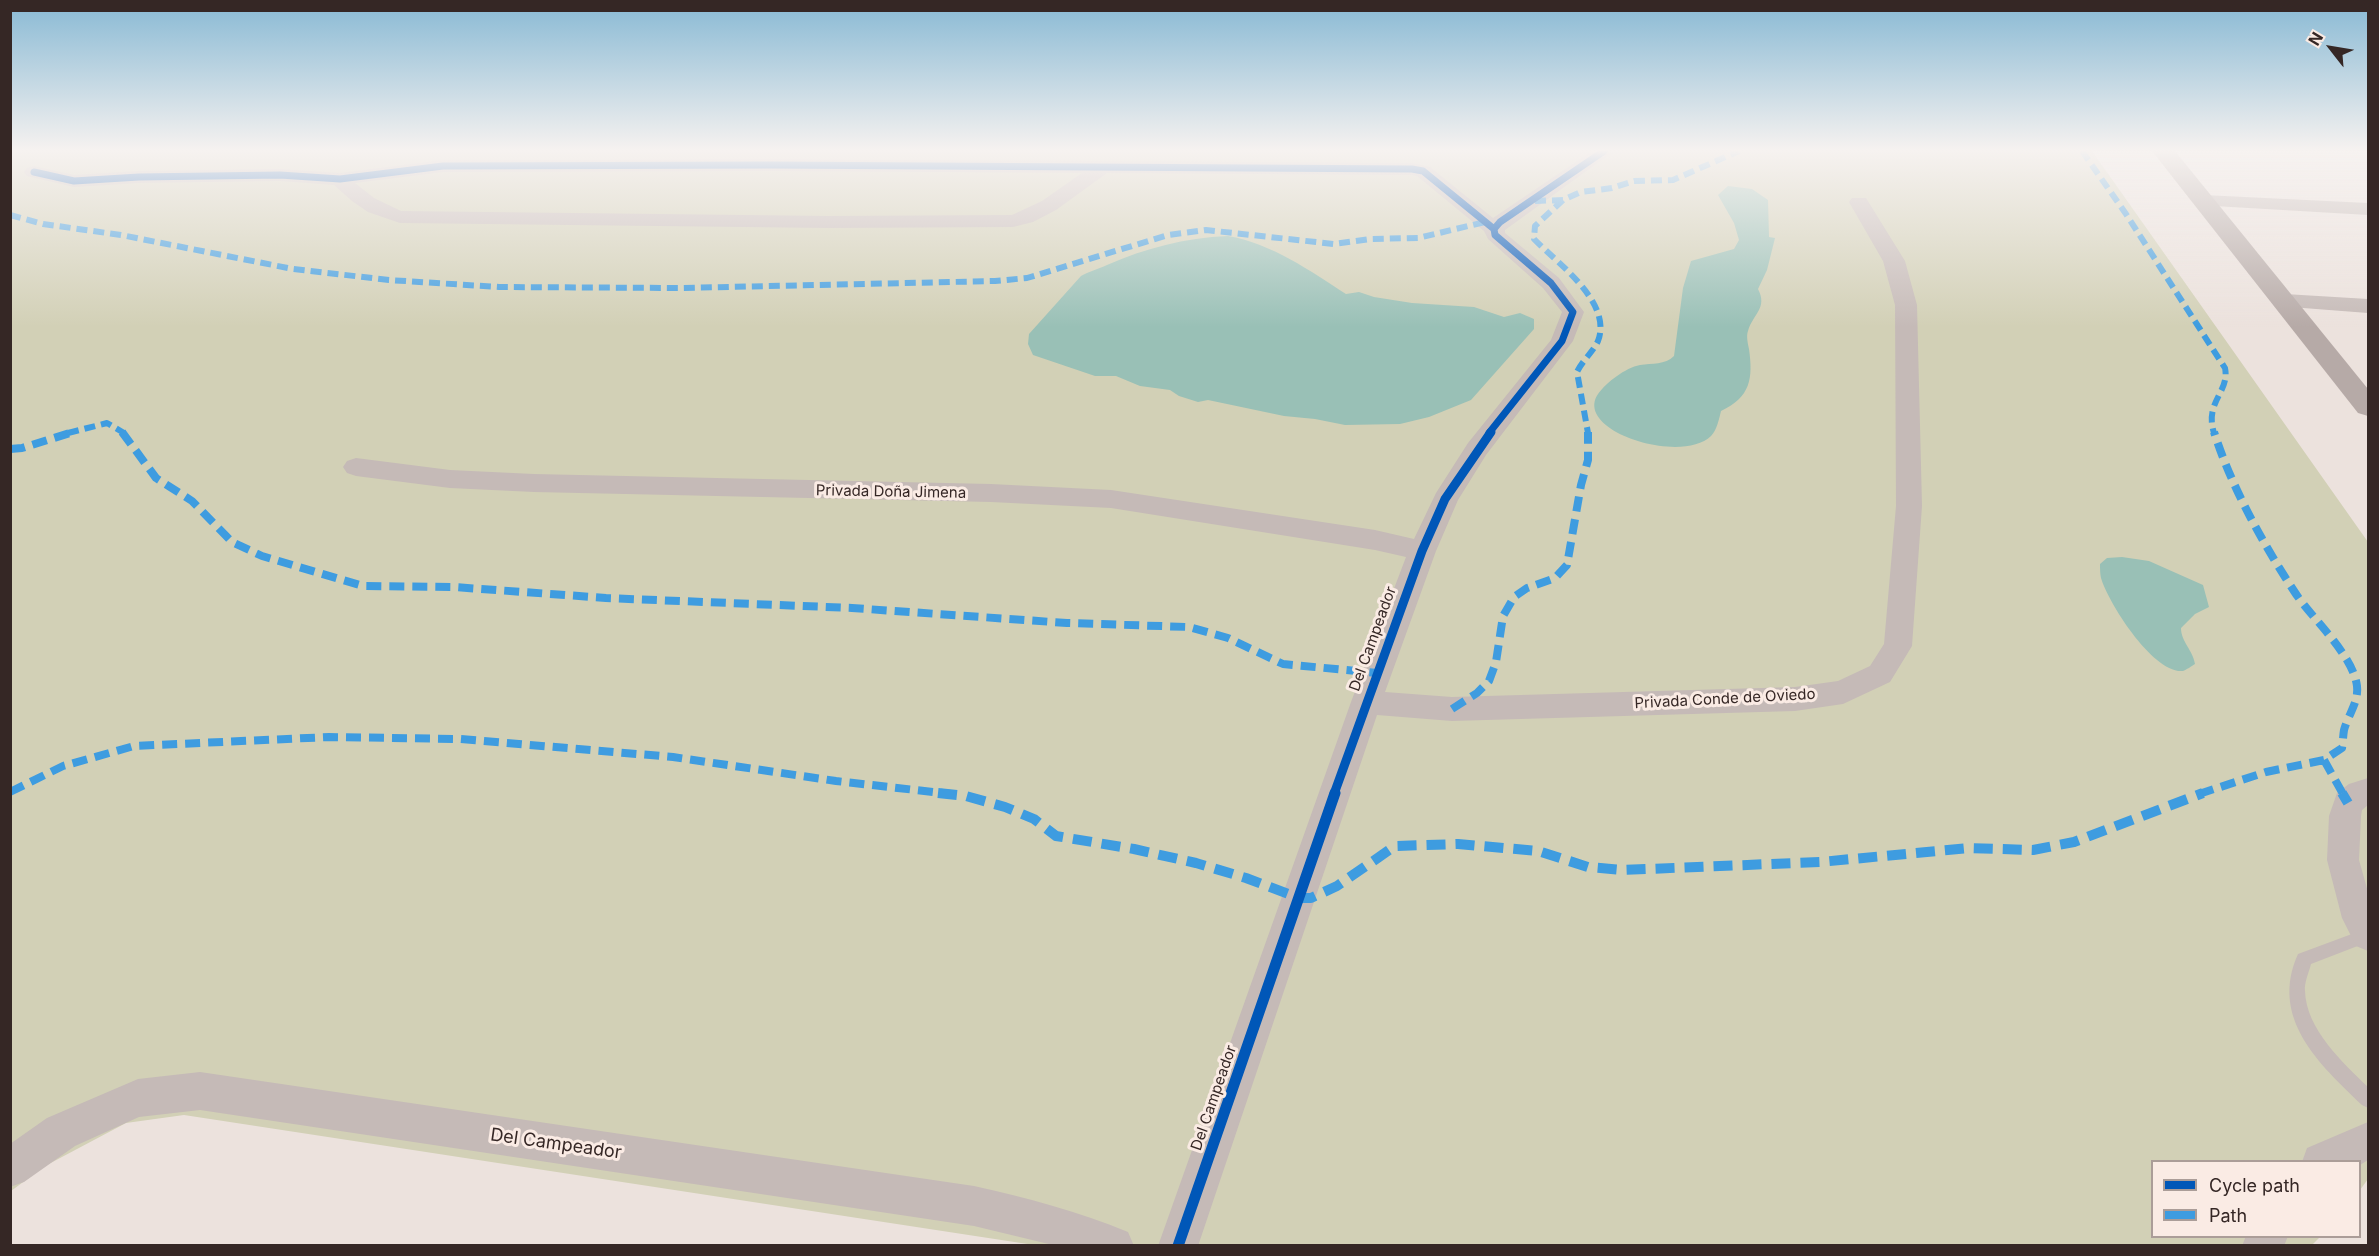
<!DOCTYPE html>
<meta charset="utf-8">
<style>
body{margin:0}
#map{position:relative;width:2379px;height:1256px;overflow:hidden;background:#ece2dd;font-family:Inter,sans-serif}
canvas{display:block}
.frame{position:absolute;inset:0;border:12px solid #352725;pointer-events:none}
.legend{position:absolute;left:2151px;top:1160px;width:210px;height:78px;box-sizing:border-box;background:#faebe4;border:2px solid #ab9d98;margin:0;padding:8px 10px;list-style:none;font-size:18px;color:#352725}
.legend li{display:flex;align-items:center;gap:12px;height:30px}
.legend b{width:30px;border:2px solid #ab9d98}
.north{position:absolute;left:2301px;top:18px;width:60px;height:60px;-webkit-text-stroke:4px #faebe4;paint-order:stroke;rotate:301deg;font-size:16px;font-weight:700;line-height:24px;text-align:center;color:#352725}
.north::after{content:'';display:block;margin:auto;width:21px;height:27px;background:#352725;clip-path:polygon(50% 0,100% 100%,50% 72%,0 100%)}
</style>
<div id="map">
<canvas width="2379" height="1256"></canvas>
<div class="frame"></div>
<ul class="legend">
<li><b style="height:8px;background:#0057b8"></b>Cycle path</li>
<li><b style="height:8px;background:#3e9ce0"></b>Path</li>
</ul>
<div class="north">N</div>
</div>
<script>
const g = document.querySelector('canvas').getContext('2d');
g.lineJoin = 'round';
function paint(path, color) {
  g.fillStyle = color;
  g.fill(path, 'evenodd');
}
function strokePath(path, color, width, dash) {
  g.strokeStyle = color;
  g.lineWidth = width;
  g.lineCap = dash ? 'butt' : 'round';
  g.setLineDash(dash || []);
  g.stroke(path);
}
function label(font, color, halo, rows, align = 'center') {
  g.font = font + ' Inter,sans-serif';
  g.lineWidth = 6;
  g.setLineDash([]);
  g.textBaseline = 'middle';
  g.strokeStyle = halo;
  g.fillStyle = color;
  for (const [text, x, y, turn = 0] of rows) {
    g.save();
    g.translate(x, y);
    g.rotate((+turn || 0) * Math.PI / 180);
    g.textAlign = isNaN(turn) ? turn : align;
    if (halo) g.strokeText(text, 0, 0);
    g.fillText(text, 0, 0);
    g.restore();
  }
}
paint(new Path2D(`
 M11,151H2092L2368,542V1179L2360,1190V1162H2152V1236L2320,1237L2312,1245H1034L184,1115L126,1123L45,1166L11,1191Z`), '#d2d0b6');
paint(new Path2D(`
 M1728,186L1752,189L1768,200L1769,237L1775,238L1767,270L1758,289C1768,308 1753,314 1748,331C1746,336 1748,344 1749,349C1753,378 1751,397 1721,411C1719,419 1717,430 1711,436C1681,465 1573,431 1598,394C1607,382 1625,368 1640,365C1652,363 1665,365 1674,356L1683,288L1691,261L1734,249L1739,240L1734,223L1718,195Z
 M1228,236C1270,243 1311,271 1346,294L1359,292L1374,297L1412,303L1474,307L1504,317L1520,313L1534,319V329L1471,400L1429,417L1400,424L1345,425L1315,419L1284,416L1208,400L1198,402L1179,396L1170,390L1140,386L1116,376H1095L1033,355L1028,344L1029,334L1081,276C1090,271 1098,269 1107,265C1146,248 1184,238 1228,236Z
 M2122,557L2149,561L2203,585L2209,607L2195,614L2181,628C2181,642 2193,650 2195,664C2192,666 2186,670 2183,671C2153,674 2108,602 2101,578C2100,574 2100,568 2100,564L2107,558Z`), '#99c0b6');
paint(new Path2D(`
 M2368,928V942L2311,964C2309,972 2304,983 2305,991C2306,1029 2343,1063 2368,1087V1108L2362,1105C2319,1064 2269,1018 2298,954Z`), '#c5bab7');
paint(new Path2D(`
 M1592,151H1614L1505,230V233L1559,278L1584,312L1573,341L1486,455L1458,500L1436,551L1385,692L1452,697L1795,687L1838,681L1870,666L1884,644L1896,506L1895,305L1883,261L1849,202L1852,198H1866L1905,261L1917,305L1922,506L1912,646L1890,682L1843,704L1795,711L1452,721L1377,715L1198,1246H1158L1351,702L1406,557L1375,550L1111,508L991,502L534,492L450,488L356,476L347,473L343,467L347,461L356,458L450,470L534,474L991,484L1111,490L1375,530L1414,539L1436,493L1468,443L1551,340L1562,312L1543,288L1488,239L1484,231L1417,176L1412,175L1107,173L1056,210L1033,222L1013,227L829,228L400,223L368,212L352,201L334,185L280,181L139,183L74,187L27,176L24,172L27,168L34,166L74,175L139,171L280,169L340,173L443,160L771,159L1412,163L1430,167L1493,218ZM771,171L1082,173L1042,201L1012,215L829,216L401,211L374,198L355,183L443,172Z
 M2204,195L2368,203V215L2197,205L2194,201L2197,197Z
 M2285,294L2368,299V313L2277,306L2274,301L2277,296Z
 M2368,778V805L2362,810L2361,816L2359,860L2368,892V951L2356,946L2342,918L2327,860L2329,816L2337,793L2349,784Z
 M200,1072L974,1186C1027,1198 1078,1211 1128,1232L1134,1246H1057L974,1226L200,1110L139,1117L75,1146L24,1182L10,1187V1144L47,1118L138,1079Z
 M2368,1122V1160L2360,1165V1162H2302L2307,1148Z
 M2246,1236H2288L2284,1246H2242Z`), '#c5bab7');
paint(new Path2D(`
 M2152,151H2175L2368,389V416L2358,413Z`), '#b6aaa7');
strokePath(new Path2D(`
 M2082,151L2126,214L2225,368C2230,392 2204,402 2214,433
 M1563,200L1535,226L1534,239C1557,263 1613,302 1598,341C1593,352 1582,361 1577,372L1588,433
 M1535,201L1563,200L1581,192L1612,188L1634,181L1673,180L1739,151
 M10,215L43,224L121,235L293,269L389,280L499,287L681,288L995,281L1027,278L1168,235L1206,230L1334,244L1371,239L1418,238L1485,222
 M68,433L107,423L124,433`), '#3e9ce0', 6, [11, 6]);
strokePath(new Path2D(`
 M122,432L156,478L192,501L232,542L262,556L363,586L454,587L606,598L852,608L1067,623L1189,627L1228,638L1283,664L1377,673
 M10,449L22,448L73,432
 M1452,709L1477,693L1489,681L1496,662L1503,616L1514,597L1527,588L1555,578L1567,565L1581,485L1588,460V432
 M2324,760L2343,794
 M10,792L63,766L134,746L329,737L460,739L673,757L836,781L951,794
 M2199,794L2266,772L2324,760L2342,748C2343,742 2343,736 2344,730C2348,715 2359,702 2357,686C2353,654 2311,618 2294,591C2262,542 2232,488 2214,432`), '#3e9ce0', 8, [15, 8]);
strokePath(new Path2D(`
 M938,793L966,796L1005,807L1034,819L1056,836L1134,849L1196,863L1246,878L1299,898H1311L1337,886L1395,846L1458,844L1538,851L1588,867L1622,870L1820,862L1969,848L2033,850L2074,842L2203,793
 M2342,793L2348,803`), '#3e9ce0', 10, [19, 10]);
strokePath(new Path2D(`
 M34,172L74,181L139,177L280,175L340,179L443,166L771,165L1412,169L1423,171L1494,229
 M1489,433L1562,341L1573,312L1551,283L1495,235L1494,229L1500,222L1604,151`), '#0057b8', 7);
strokePath(new Path2D(`
 M1334,794L1422,551L1445,499L1491,432`), '#0057b8', 9);
strokePath(new Path2D(`
 M1178,1246L1335,793`), '#0057b8', 11);
const sky = g.createLinearGradient(0, 0, 0, 327);
sky.addColorStop(0, '#88b9d4');
sky.addColorStop(0.46, '#f6f2f0');
sky.addColorStop(1, '#f6f2f000');
g.fillStyle = sky;
g.fillRect(0, 0, 2379, 327);
label('15px', '#352725', '#faebe4', [
 ["Privada Doña Jimena",891,492,1],
 ["Del Campeador",1373,639,-70],
 ["Privada Conde de Oviedo",1725,699,-3],
 ["Del Campeador",1214,1098,-71]
]);
label('18px', '#352725', '#faebe4', [
 ["Del Campeador",556,1144,8]
]);
</script>
